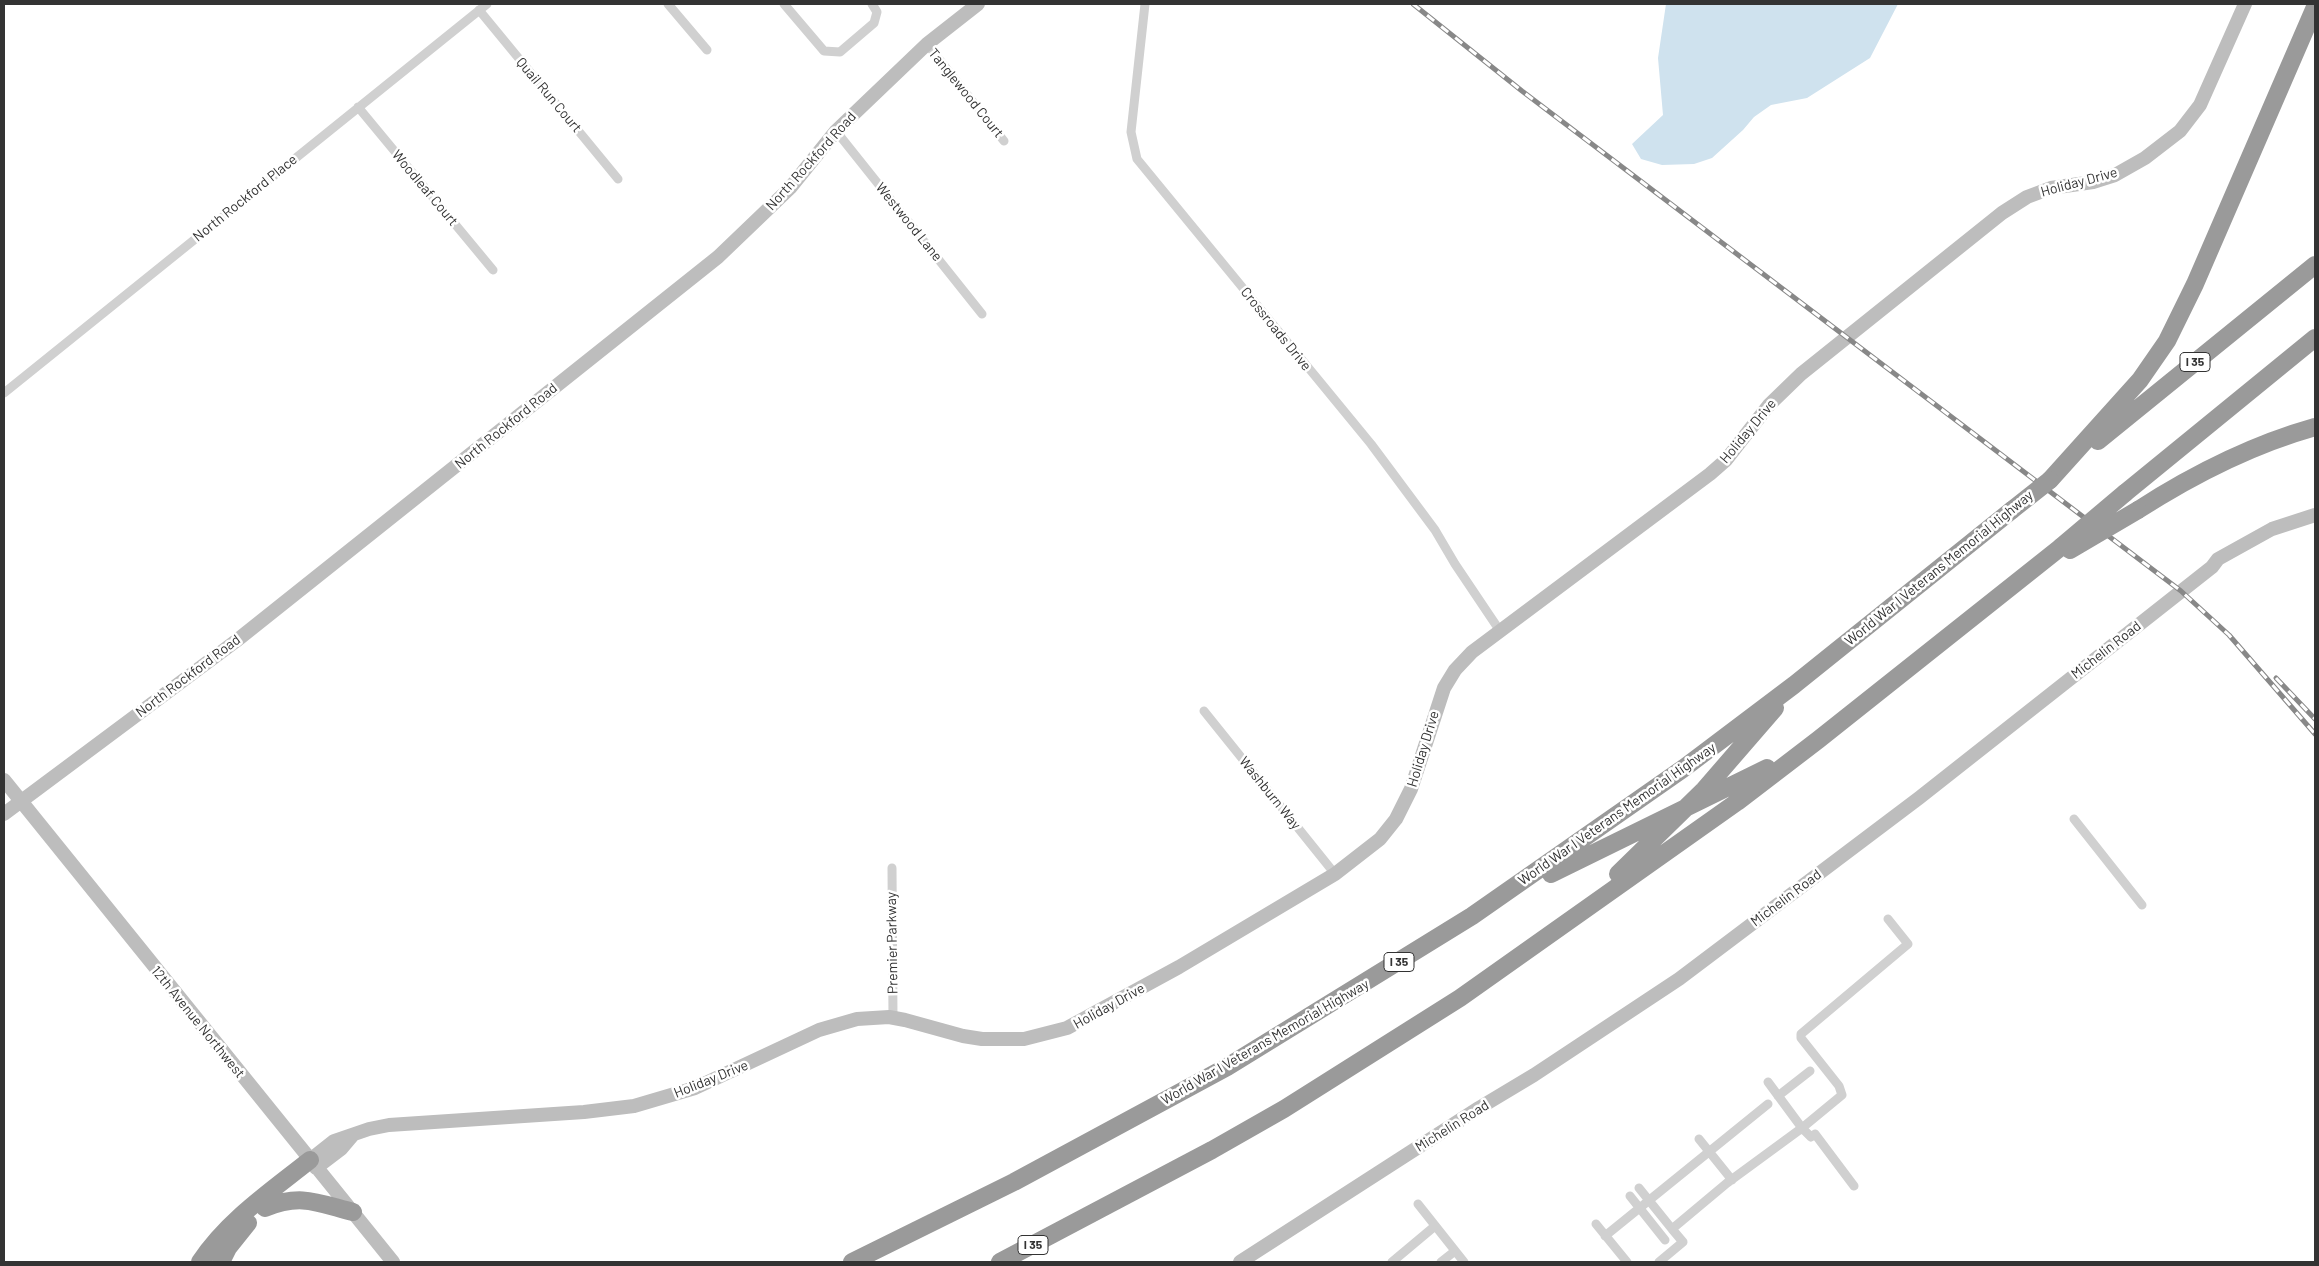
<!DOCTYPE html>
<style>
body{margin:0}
#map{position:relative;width:2319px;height:1266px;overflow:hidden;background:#fff;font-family:Barlow,sans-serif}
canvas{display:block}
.frame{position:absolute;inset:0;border:5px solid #333;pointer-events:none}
</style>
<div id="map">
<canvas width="2319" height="1266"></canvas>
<div class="frame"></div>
</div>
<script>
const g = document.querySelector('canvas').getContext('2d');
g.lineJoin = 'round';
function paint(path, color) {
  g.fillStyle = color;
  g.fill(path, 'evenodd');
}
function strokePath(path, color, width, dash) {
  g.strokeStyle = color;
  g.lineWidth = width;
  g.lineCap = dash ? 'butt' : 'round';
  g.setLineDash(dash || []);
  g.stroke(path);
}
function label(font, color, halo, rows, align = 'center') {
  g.font = font + ' Barlow,sans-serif';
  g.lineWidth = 5;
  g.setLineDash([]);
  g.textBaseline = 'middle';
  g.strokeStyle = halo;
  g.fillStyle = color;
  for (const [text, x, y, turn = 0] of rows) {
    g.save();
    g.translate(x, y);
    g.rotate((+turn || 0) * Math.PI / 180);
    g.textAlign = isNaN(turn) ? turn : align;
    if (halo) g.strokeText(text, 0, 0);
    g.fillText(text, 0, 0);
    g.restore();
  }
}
paint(new Path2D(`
 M1666,4H1898L1870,58L1807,98L1771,105L1754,117L1743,130L1712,158L1694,164L1662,165L1641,159L1632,144L1663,115L1658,58Z`), '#cfe2ee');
strokePath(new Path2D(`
 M668,4L707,50
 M784,4L824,51L840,52L874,23L877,12L872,4
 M1145,4L1131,132L1137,159L1371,444L1435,530L1455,564L1500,631
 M479,10L618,179
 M927,44L1004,141
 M358,107L493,270
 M836,131L982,314
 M4,393L487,4
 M1204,711L1335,874
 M2074,819L2142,905
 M892,868L893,1018
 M1768,1082L1802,1128L1842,1095L1839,1086L1801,1038V1034L1908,944L1888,919
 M1778,1096L1810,1071
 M1699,1139L1732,1180
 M1639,1188L1672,1229
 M1630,1196L1665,1240
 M1418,1204L1464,1262
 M1596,1224L1627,1262
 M1605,1236L1768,1104
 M1392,1262L1435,1226
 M1441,1262L1455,1251
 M1659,1262L1683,1242L1672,1229L1727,1183L1802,1128L1811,1137L1815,1134L1854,1186`), '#d0d0d0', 9);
strokePath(new Path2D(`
 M4,780L393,1262
 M4,814L236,641L718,257L790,188L836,131L927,44L978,4
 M310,1160L334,1141L369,1129L389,1125L584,1112L634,1106L695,1088L819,1030L857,1019L889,1017L905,1020L963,1036L982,1039H1024L1067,1028L1179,967L1335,874L1380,839L1396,819L1411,789L1444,688L1455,670L1472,652L1710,474L1726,460L1769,405L1801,374L2002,213L2027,197L2051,188L2093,182L2115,175L2145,158L2180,131L2200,105L2245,4
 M316,1168L341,1149L352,1136
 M1240,1262L1479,1108L1534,1075L1679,979L1919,798L2212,567L2218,559L2272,529L2315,515`), '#bdbdbd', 14);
strokePath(new Path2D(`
 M2098,441L2315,265
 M2050,480L2140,380L2167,341L2195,284L2315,7
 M2125,493L2315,338
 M2138,510C2194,474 2251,445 2315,427
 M1551,874L1767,768
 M1618,874L1704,790L1775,708
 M265,1208C301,1193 318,1203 353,1212
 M200,1262C228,1220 271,1191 310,1160
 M221,1262L228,1248L248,1223
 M852,1262L1014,1182L1227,1067L1472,916L1684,768L1794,685L2012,510
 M1000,1262L1212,1150L1284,1109L1460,998L1737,802L1818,740L2061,547`), '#9a9a9a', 18);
const rail = new Path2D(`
 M1413,4L1522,91L2181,591L2229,635L2315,734
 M2276,678L2315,719`);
strokePath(rail, '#888', 5);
strokePath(rail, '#fff', 3, [9]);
strokePath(new Path2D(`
 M2012,510L2050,480
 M2061,547L2125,493
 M2070,550L2138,510`), '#9a9a9a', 18);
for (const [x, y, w] of [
 [2195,362,30],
 [1399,962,30],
 [1033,1245,30]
]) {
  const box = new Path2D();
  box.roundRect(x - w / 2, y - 9.5, w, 19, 4);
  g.fillStyle = '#fff';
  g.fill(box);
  strokePath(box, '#333', 1);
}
label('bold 12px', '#333', null, [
 ["I 35",2195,362],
 ["I 35",1399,962],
 ["I 35",1033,1245]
]);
label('14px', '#333', '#fff', [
 ["Tanglewood Court",966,93,51],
 ["Quail Run Court",549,95,50],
 ["North Rockford Road",811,161,-48],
 ["Holiday Drive",2079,182,-15],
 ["Woodleaf Court",425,188,50],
 ["North Rockford Place",245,198,-39],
 ["Westwood Lane",909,222,51],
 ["Crossroads Drive",1276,329,51],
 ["North Rockford Road",506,426,-39],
 ["Holiday Drive",1748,431,-50],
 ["World War I Veterans Memorial Highway",1939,568,-39],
 ["Michelin Road",2106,650,-38],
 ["North Rockford Road",188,676,-37],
 ["Holiday Drive",1423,749,-73],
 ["Washburn Way",1270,793,51],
 ["World War I Veterans Memorial Highway",1617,814,-35],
 ["Michelin Road",1786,898,-37],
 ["Premier Parkway",892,943,-91],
 ["Holiday Drive",1109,1006,-29],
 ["12th Avenue Northwest",198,1022,51],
 ["World War I Veterans Memorial Highway",1265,1042,-30],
 ["Holiday Drive",711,1079,-22],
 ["Michelin Road",1452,1126,-32]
]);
</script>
